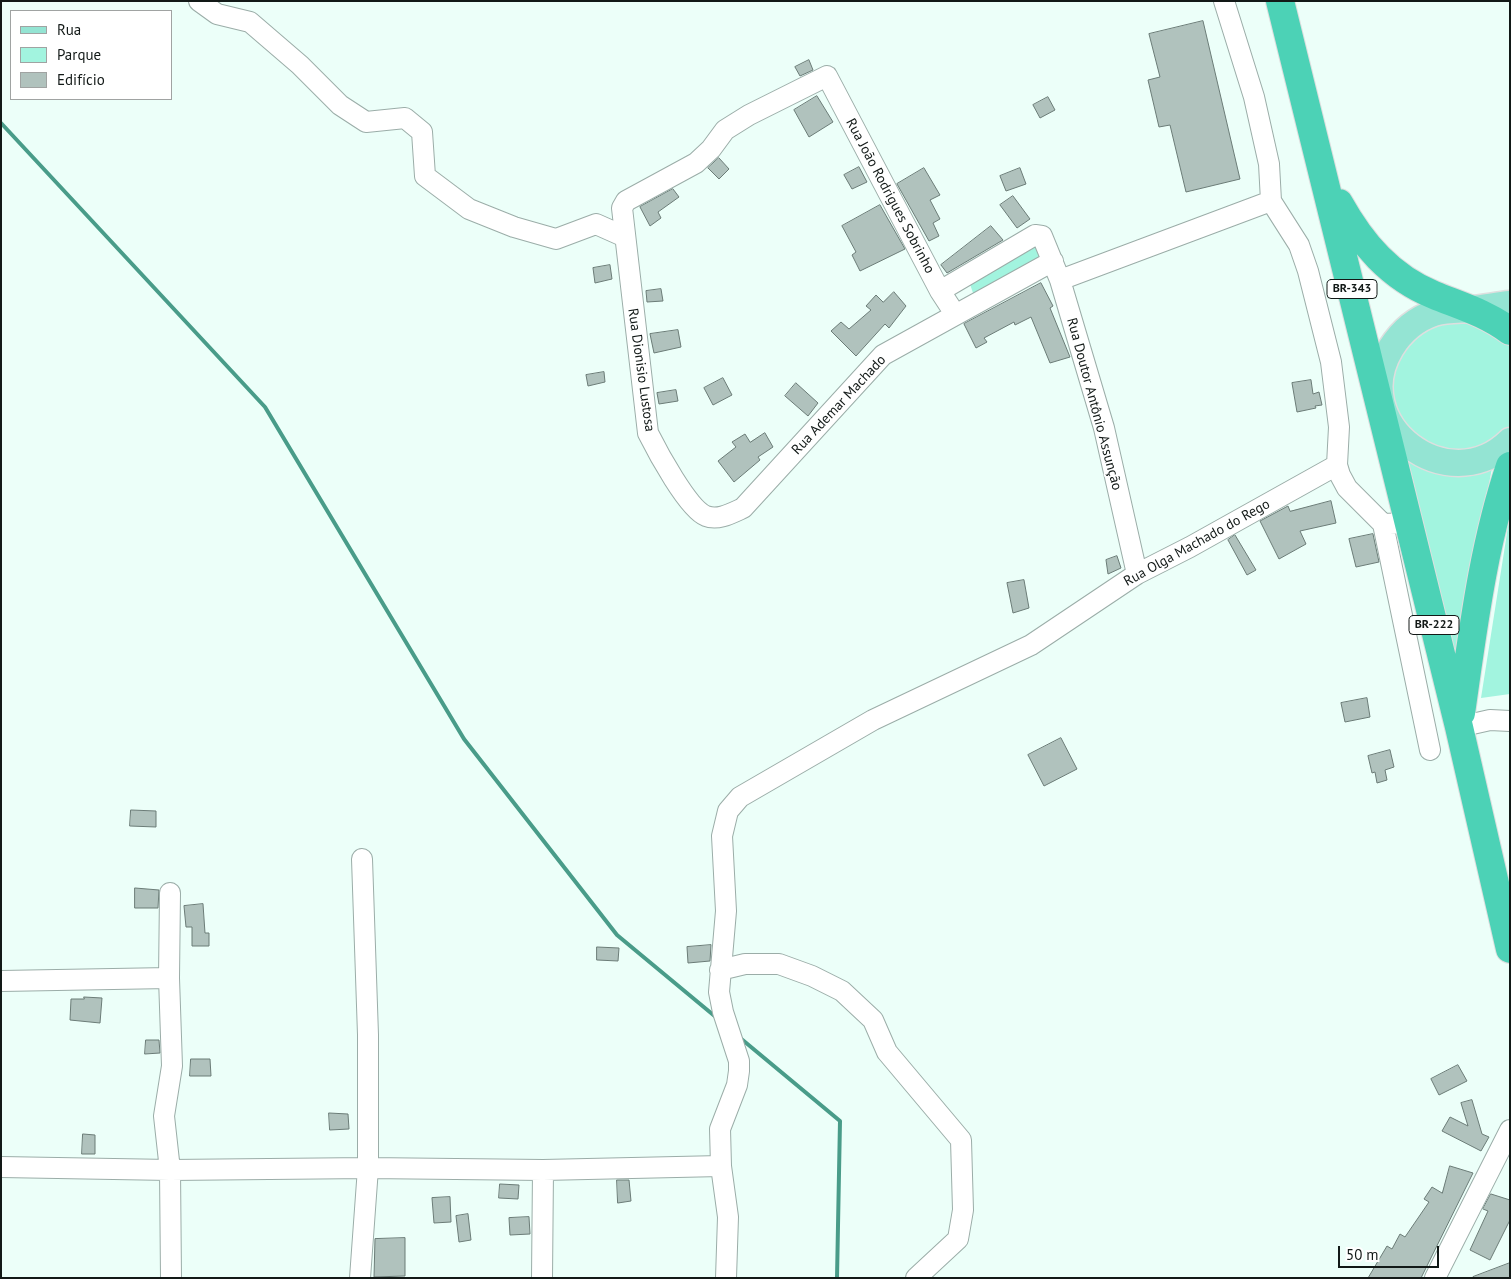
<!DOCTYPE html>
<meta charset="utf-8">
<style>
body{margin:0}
#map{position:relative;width:1511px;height:1279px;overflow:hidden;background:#ecfff9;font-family:"PT Sans",sans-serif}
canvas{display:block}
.frame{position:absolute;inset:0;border:2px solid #121917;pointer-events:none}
.legend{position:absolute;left:10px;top:10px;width:162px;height:90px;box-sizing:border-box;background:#fff;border:1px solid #a0a3a2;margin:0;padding:6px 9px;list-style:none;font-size:15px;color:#121917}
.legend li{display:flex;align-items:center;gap:10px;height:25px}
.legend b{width:25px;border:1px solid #a0a3a2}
.scale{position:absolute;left:1338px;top:1246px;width:101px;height:22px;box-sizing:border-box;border:2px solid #121917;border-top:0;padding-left:6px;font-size:15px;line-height:18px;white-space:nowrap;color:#121917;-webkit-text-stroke:4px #fff;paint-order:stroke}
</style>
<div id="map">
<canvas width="1511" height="1279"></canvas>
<div class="frame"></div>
<ul class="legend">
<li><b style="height:6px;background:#94e4d3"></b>Rua</li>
<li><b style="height:14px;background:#a2f4df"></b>Parque</li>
<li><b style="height:14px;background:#b0c2bd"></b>Edifício</li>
</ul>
<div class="scale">50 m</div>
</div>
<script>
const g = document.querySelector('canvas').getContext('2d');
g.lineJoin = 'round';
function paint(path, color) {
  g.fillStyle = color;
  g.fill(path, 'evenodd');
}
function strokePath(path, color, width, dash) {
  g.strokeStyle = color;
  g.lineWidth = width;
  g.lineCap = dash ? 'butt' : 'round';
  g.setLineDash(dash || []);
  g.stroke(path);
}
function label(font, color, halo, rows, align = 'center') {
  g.font = font + ' "PT Sans",sans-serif';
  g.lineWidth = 4;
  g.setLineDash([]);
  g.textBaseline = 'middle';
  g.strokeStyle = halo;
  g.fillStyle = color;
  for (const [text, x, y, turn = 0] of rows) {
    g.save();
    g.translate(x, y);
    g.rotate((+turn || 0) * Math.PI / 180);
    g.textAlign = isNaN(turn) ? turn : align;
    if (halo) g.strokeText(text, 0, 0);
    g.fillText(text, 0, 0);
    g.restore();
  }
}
paint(new Path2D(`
 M1039,245L1046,260L974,296L970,284Z
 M1463,317L1510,342V428L1498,440L1456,454L1416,440L1392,404L1394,362L1420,329Z
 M1405,453L1492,468L1454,670Z
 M1510,514V694L1481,698Z`), '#a2f4df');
strokePath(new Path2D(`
 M1,123L265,407L464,739L617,935L717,1018
 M739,1037L840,1121L837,1278`), '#499c89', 4);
const building = new Path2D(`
 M1203,21L1240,179L1186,192L1170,125L1159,127L1148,80L1160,77L1149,34Z
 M809,60L813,70L800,76L795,67Z
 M817,96L833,122L809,137L794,110Z
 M1048,97L1055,110L1040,118L1033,105Z
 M719,158L729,169L719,179L708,168Z
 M859,167L867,182L852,189L844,175Z
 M924,168L940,195L930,200L940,219L933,223L939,236L929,241L897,184Z
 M1020,168L1026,184L1006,191L1000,176Z
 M673,189L679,197L658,212L661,218L650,226L640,207Z
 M1013,196L1030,219L1017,228L1000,205Z
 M880,205L905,249L860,271L852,255L856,252L842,226Z
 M991,226L1003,240L947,273L941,265Z
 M610,265L612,279L595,283L593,268Z
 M1041,283L1053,306L1050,308L1070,357L1050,363L1031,317L1015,325L1014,322L984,338L987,342L976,348L964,324Z
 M661,289L663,301L647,302L646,291Z
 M894,292L906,306L889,328L885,324L856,356L831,331L841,322L849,329L871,310L866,306L876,295L883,302Z
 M678,330L681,347L654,353L650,334Z
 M604,372L605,382L588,386L586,375Z
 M723,378L732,395L713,405L704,388Z
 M1311,380L1313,394L1319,392L1322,405L1315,406L1316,408L1297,412L1292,383Z
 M796,383L818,403L808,416L785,396Z
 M676,390L678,401L659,404L657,393Z
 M765,433L773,447L758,457L760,460L734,482L718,461L736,447L732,442L745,434L750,442Z
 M1331,501L1336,523L1300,531L1306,544L1279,559L1260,521L1288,506L1290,511Z
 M1373,534L1379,562L1356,567L1349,539Z
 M1235,535L1256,570L1247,575L1228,540Z
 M1117,556L1121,568L1108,574L1106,560Z
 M1024,580L1029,608L1013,613L1007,583Z
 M1367,698L1370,717L1345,722L1341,703Z
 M1061,738L1077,769L1044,786L1028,755Z
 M1390,750L1394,767L1385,770L1387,780L1377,783L1375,772L1372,773L1368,756Z
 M131,810L156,811V827L130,826Z
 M135,888L159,890L158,908H135Z
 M203,904L205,933H209V946H192V927H186L184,906Z
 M711,945L710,961L688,963L687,947Z
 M597,947L619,948L618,961L597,960Z
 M84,997L102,998L100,1023L70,1020L71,999H84Z
 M146,1040H159L160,1053L145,1054Z
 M191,1059H210L211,1076H190Z
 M1458,1065L1467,1081L1439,1095L1431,1079Z
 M1472,1100L1482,1134L1489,1137L1481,1151L1442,1131L1450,1117L1468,1126L1461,1103Z
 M329,1113L348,1114L349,1129L330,1130Z
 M83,1134L95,1135V1154H82Z
 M1450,1166L1473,1173L1421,1278H1368L1387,1246L1392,1249L1400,1234L1405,1237L1429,1202L1424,1199L1432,1187L1442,1193Z
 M617,1180H629L631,1201L618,1203Z
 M500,1184L519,1185L518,1199L499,1198Z
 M1491,1194L1510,1200V1220L1490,1260L1470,1250L1488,1211L1483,1209Z
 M450,1197L451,1222L434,1223L432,1198Z
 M468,1214L471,1240L459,1242L456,1216Z
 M529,1217L530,1234L510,1235L509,1218Z
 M405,1238V1276L374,1277L375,1239Z
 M1510,1263V1278H1473V1277Z`);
paint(building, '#b0c2bd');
strokePath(building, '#6b7c77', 1);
const minor = new Path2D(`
 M199,1L217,14L250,22L300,65L340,105L366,122L405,118L422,132L425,176L469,209L514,227L556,239L596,224L623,236
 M1224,1L1254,97L1269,164L1271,201L1299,245L1308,271L1331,362L1339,427L1337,465L1340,475L1347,488L1383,524L1408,523
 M1060,280L1271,201
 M940,291L1035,235L1042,236L1060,280L1104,428L1137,574
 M955,314L940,291L827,76L749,115L725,130L711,149L696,163L626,201L622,208L648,433C657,451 688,509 706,516C718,521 732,513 743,508L883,355L1053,261
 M1383,524L1430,750
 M1459,727L1490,720L1510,721
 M170,893L169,978L172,1066L164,1116L170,1170L171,1278
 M720,970L745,964H779L812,976L842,991L873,1020L887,1052L961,1140L963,1210L958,1239L916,1278
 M1,981L169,978
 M1,1167L170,1170L368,1168L543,1170L721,1166
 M360,1278L368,1168V1035L362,859
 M542,1278L543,1170
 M726,1278L728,1217L721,1166L720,1129L737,1085L739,1071V1061L723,1012L719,992L726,911L722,836L728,811L740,797L873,720L1031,645L1137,574L1190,547L1337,465
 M1435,1278L1510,1130`);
const major = new Path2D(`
 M1510,304C1497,305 1485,308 1472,309C1460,310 1446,309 1434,313C1416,319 1401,332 1391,348C1345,424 1448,502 1510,441`);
const highway = new Path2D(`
 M1280,1L1459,727L1510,949
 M1339,203C1362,244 1390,277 1434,295C1461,306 1486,313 1510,331
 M1461,713C1473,630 1483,546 1510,466`);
strokePath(minor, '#9bada8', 22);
strokePath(major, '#dedfdf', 29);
strokePath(highway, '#dedfdf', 30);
strokePath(minor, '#fff', 20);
strokePath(major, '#94e4d3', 26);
strokePath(highway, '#4cd2b6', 28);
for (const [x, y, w] of [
 [1352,289,50],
 [1434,625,50]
]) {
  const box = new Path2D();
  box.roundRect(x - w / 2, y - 9.5, w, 19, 4);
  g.fillStyle = '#fff';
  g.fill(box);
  strokePath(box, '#121917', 1);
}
label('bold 12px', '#121917', null, [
 ["BR-343",1352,289],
 ["BR-222",1434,625]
]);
label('14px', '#121917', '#fff', [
 ["Rua João Rodrigues Sobrinho",890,196,62],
 ["Rua Dionisio Lustosa",641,370,82],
 ["Rua Doutor Antônio Assunção",1094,404,75],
 ["Rua Ademar Machado",839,405,-47],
 ["Rua Olga Machado do Rego",1197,543,-29]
]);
</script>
